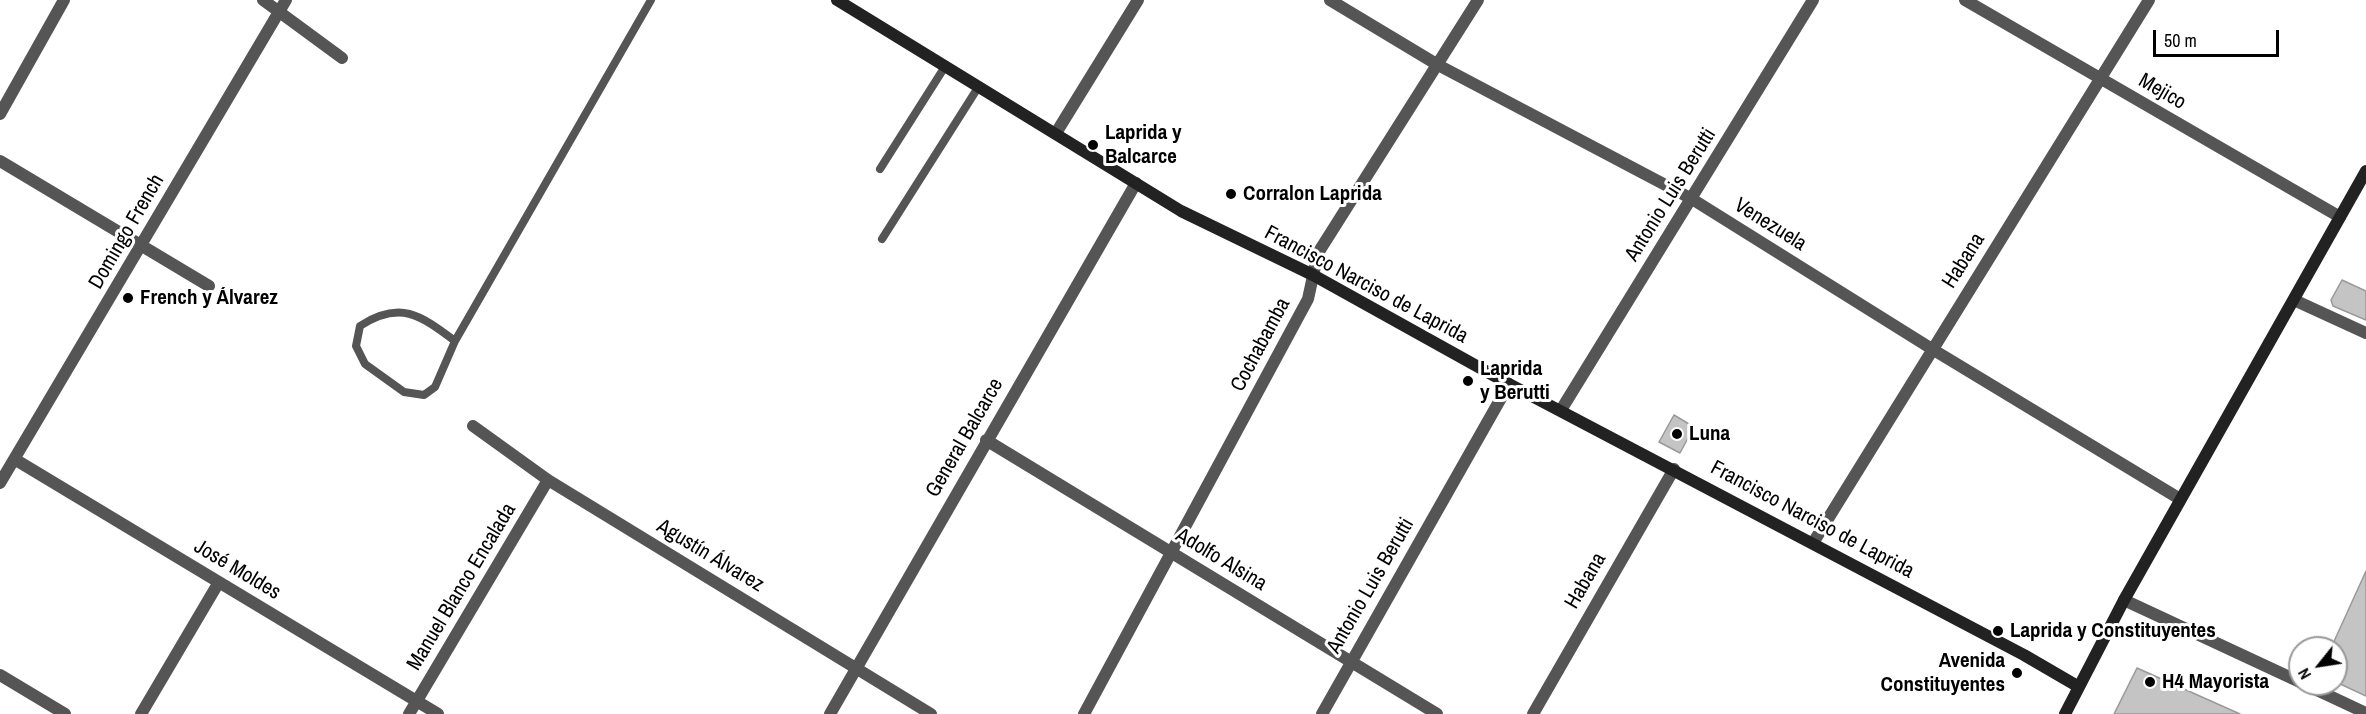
<!DOCTYPE html>
<meta charset="utf-8">
<style>
body{margin:0}
#map{position:relative;width:2366px;height:714px;overflow:hidden;background:#fff;font-family:"Archivo Narrow",sans-serif}
canvas{display:block}
.north{position:absolute;left:2288px;top:636px;width:60px;height:60px;box-sizing:border-box;background:#fff;border:2px solid #999;border-radius:50%;rotate:240deg;font-size:16px;font-weight:700;line-height:24px;text-align:center;color:#000}
.north::after{content:'';display:block;margin:auto;width:21px;height:27px;background:#000;clip-path:polygon(50% 0,100% 100%,50% 72%,0 100%)}
.scale{position:absolute;left:2153px;top:30px;width:126px;height:27px;box-sizing:border-box;border:3px solid #000;border-top:0;padding-left:8px;font-size:18px;line-height:21px;white-space:nowrap;color:#000;-webkit-text-stroke:4px #fff;paint-order:stroke}
</style>
<div id="map">
<canvas width="2366" height="714"></canvas>
<div class="north">N</div>
<div class="scale">50 m</div>
</div>
<script>
const g = document.querySelector('canvas').getContext('2d');
g.lineJoin = 'round';
function paint(path, color) {
  g.fillStyle = color;
  g.fill(path, 'evenodd');
}
function strokePath(path, color, width, dash) {
  g.strokeStyle = color;
  g.lineWidth = width;
  g.lineCap = dash ? 'butt' : 'round';
  g.setLineDash(dash || []);
  g.stroke(path);
}
function label(font, color, halo, rows, align = 'center') {
  g.font = font + ' "Archivo Narrow",sans-serif';
  g.lineWidth = 6;
  g.setLineDash([]);
  g.textBaseline = 'middle';
  g.strokeStyle = halo;
  g.fillStyle = color;
  for (const [text, x, y, turn = 0] of rows) {
    g.save();
    g.translate(x, y);
    g.rotate((+turn || 0) * Math.PI / 180);
    g.textAlign = isNaN(turn) ? turn : align;
    if (halo) g.strokeText(text, 0, 0);
    g.fillText(text, 0, 0);
    g.restore();
  }
}
const building = new Path2D(`
 M2342,280L2366,291V320L2333,306L2331,300Z
 M1674,415L1694,427L1680,453L1659,442Z
 M2366,571V696L2336,682V648H2331Z
 M2137,668L2240,714H2114Z`);
paint(building, '#c4c4c4');
strokePath(building, '#999', 1.5);
strokePath(new Path2D(`
 M880,169L946,65
 M882,239L979,86
 M455,341C420,315 400,300 360,326L356,346L365,364L404,392L424,395L435,387L455,341L651,0`), '#555', 8);
strokePath(new Path2D(`
 M263,0L342,58
 M1330,0L1438,65L1692,199L1932,349L2180,499
 M1965,0L2340,217
 M0,114L64,0
 M1056,133L1138,0
 M0,161L209,286
 M2294,300L2366,333
 M1561,410L1813,0
 M473,426L548,480L931,714
 M986,440L1437,714
 M16,460L438,714
 M0,483L286,0
 M1813,543L2149,0
 M2124,600L2300,682
 M0,675L65,714
 M2304,684L2366,713
 M141,714L219,582
 M409,714L548,480
 M830,714L1136,183
 M1084,714L1308,299L1318,253L1478,0
 M1322,714L1509,384
 M1533,714L1674,469`), '#555', 12);
strokePath(new Path2D(`
 M837,0L1181,211L1313,275L1509,384L2024,655L2079,687
 M2065,714L2124,600L2366,171`), '#222', 12);
for (const [x, y, r, color] of [
 [1093,145,6,"#000"],
 [1231,194,6,"#000"],
 [128,298,6,"#000"],
 [1468,381,6,"#000"],
 [1677,434,6,"#000"],
 [1998,631,6,"#000"],
 [2017,673,6,"#000"],
 [2150,682,6,"#000"]
]) {
  const dot = new Path2D();
  dot.arc(x, y, r, 0, 2 * Math.PI);
  g.fillStyle = color;
  g.fill(dot);
  strokePath(dot, '#fff', 2);
}
label('21px', '#000', '#fff', [
 ["Mejico",2162,92,30],
 ["Antonio Luis Berutti",1671,195,-58],
 ["Venezuela",1770,225,32],
 ["Domingo French",127,232,-60],
 ["Habana",1964,261,-58],
 ["Francisco Narciso de Laprida",1366,285,28],
 ["Cochabamba",1261,345,-62],
 ["General Balcarce",965,438,-60],
 ["Francisco Narciso de Laprida",1812,520,28],
 ["Agustín Álvarez",710,556,31],
 ["Adolfo Alsina",1221,560,31],
 ["José Moldes",237,570,31],
 ["Habana",1586,581,-60],
 ["Antonio Luis Berutti",1371,586,-60],
 ["Manuel Blanco Encalada",462,587,-59]
]);
label('bold 21px', '#000', '#fff', [
 ["Laprida y",1105,133],
 ["Balcarce",1105,157],
 ["Corralon Laprida",1243,194],
 ["French y Álvarez",140,298],
 ["Laprida",1480,369],
 ["y Berutti",1480,393],
 ["Luna",1689,434],
 ["Laprida y Constituyentes",2010,631],
 ["Avenida",2005,661,"right"],
 ["Constituyentes",2005,685,"right"],
 ["H4 Mayorista",2162,682]
], 'left');
</script>
